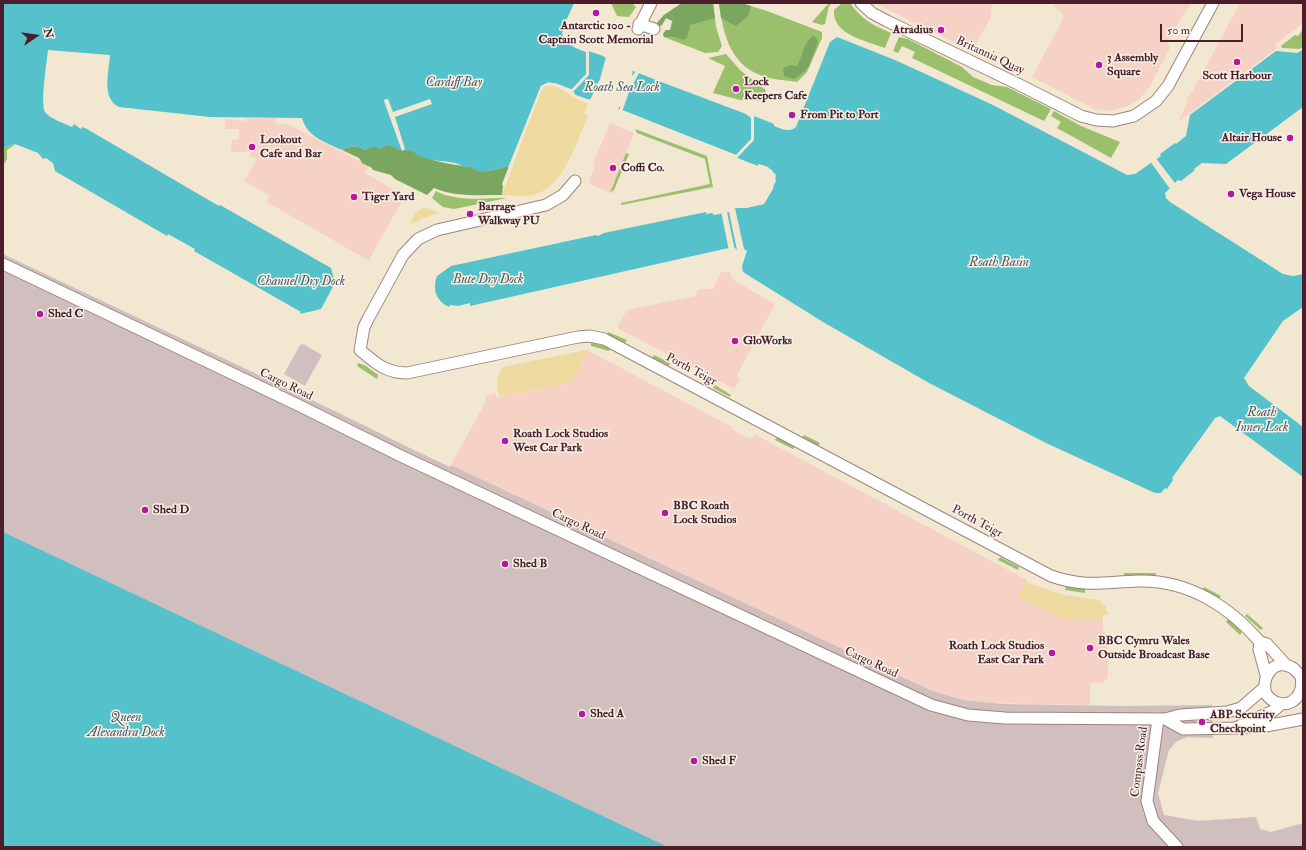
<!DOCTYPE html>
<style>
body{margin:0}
#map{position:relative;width:1306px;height:850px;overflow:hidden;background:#f2e7d0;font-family:"IM FELL Double Pica",serif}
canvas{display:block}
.frame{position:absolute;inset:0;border:4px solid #4a1f2b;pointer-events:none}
.north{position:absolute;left:16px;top:16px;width:40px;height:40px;-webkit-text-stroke:3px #f7f3e8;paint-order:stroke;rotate:77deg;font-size:11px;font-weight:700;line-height:16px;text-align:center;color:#4a1f2b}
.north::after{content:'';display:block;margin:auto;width:14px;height:18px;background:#4a1f2b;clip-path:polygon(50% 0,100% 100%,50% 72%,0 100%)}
.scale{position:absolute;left:1160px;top:24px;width:83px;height:18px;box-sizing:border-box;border:2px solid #4a1f2b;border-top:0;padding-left:5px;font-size:12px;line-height:14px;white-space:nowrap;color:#4a1f2b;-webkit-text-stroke:3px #f7f3e8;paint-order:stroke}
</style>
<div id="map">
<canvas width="1306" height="850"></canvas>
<div class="frame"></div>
<div class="north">N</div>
<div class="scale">50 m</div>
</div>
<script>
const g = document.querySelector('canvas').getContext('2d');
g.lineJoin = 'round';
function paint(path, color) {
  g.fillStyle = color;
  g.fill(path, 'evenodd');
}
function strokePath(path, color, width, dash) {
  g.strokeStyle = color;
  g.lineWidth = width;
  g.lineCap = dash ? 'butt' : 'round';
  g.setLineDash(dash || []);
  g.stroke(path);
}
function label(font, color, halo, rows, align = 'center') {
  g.font = font + ' "IM FELL Double Pica",serif';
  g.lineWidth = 3;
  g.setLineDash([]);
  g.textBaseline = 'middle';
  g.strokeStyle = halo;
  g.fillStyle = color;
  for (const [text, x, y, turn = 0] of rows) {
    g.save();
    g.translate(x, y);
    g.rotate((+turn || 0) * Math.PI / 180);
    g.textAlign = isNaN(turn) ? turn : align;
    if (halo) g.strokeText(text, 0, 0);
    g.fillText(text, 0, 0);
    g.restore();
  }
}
paint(new Path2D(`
 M875,3H992L991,17L975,46L978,54Z
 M1055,3H1191L1167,42L1170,48L1149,88L1139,99L1127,106L1111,111L1095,109L1032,77L1062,21L1063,16L1061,11L1053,6Z
 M1240,3H1303V23L1275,44L1277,48L1178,122L1188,100L1187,98L1191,94Z
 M275,118V123L289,125L369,166L365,173L405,196L370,258L371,262L267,202L269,195L244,181L257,159L250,156L251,152H231L232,140L239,139V129H225V119L245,121V119Z
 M610,123L634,133L610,193L592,185L589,181L595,165L593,164Z
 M730,271L732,279L775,304L737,375L740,379L734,389L617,328L627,310L695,296L699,289H713L721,272Z
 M589,351L732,427L731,429L749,439L752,438L754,434L1027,580L1018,596L1064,620H1103V629L1105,630V634H1107L1108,677L1103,682L1090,683V705L988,703L962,700L930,690L451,465L486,401L485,396L495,393L497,398L572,382Z`), '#f6d1c5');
paint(new Path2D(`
 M3,254L337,412L414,450L450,467L451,465L930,690L962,700L1004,704L1123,706L1212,705L1213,738L1187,737L1176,742L1169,750L1158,793L1164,815L1198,821L1256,817L1260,829L1271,832L1303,823V847H3Z
 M303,344L322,355L305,386L284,374L300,345Z`), '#d1bfbf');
paint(new Path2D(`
 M611,3H632L636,7L629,17L617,16Z
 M682,3H713L716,27L722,46L718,52L705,53L664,37L663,34L666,30H670L672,21L666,18L662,25L659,26L657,23L664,15Z
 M719,3H741L767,11L822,32V38L807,72L797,82C786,80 772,80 760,75C729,63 723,32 719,3Z
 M829,3H832L829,6L825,24L822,25L812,22Z
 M850,3C861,19 874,26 891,33L885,48C867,41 832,35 834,10L841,4Z
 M1303,29V46L1300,49L1282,48L1281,46L1295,35L1298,36Z
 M899,37L908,39L962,67L973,77L992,85L1007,87L1051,109L1044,121L912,58L915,52L902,46L898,53L893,51Z
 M726,54L741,71L766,90L762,101L740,100L713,93L725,66L708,58Z
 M1054,111L1081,126L1120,142L1111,158L1057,128L1061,122L1051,116Z
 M635,129L707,156L713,187L621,205V203L710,184L705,159L637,133Z
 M16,144L7,150V159L3,166V148Z
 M626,153L629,154L614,190L610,193Z
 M436,191C457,202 484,198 507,198L454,209L443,207L432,198Z
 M608,332L627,340L625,343L607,335Z
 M591,342L610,348L609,351L591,346Z
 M654,355L670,363L669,366L652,358Z
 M358,363L366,366L378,375L377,379L357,366Z
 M715,385L731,395L730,397L713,388Z
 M804,435L820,443L818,446L802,438Z
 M777,437L795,446L793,449L775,440Z
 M1000,557L1019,567L1018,570L998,560Z
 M1124,573H1156V576L1124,577Z
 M1066,586L1085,589V593L1065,590Z
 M1204,587L1221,596L1219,599L1203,590Z
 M1247,614L1263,628L1261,630L1245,616Z
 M1228,619L1242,632L1240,635L1226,622Z`), '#9ac06b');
paint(new Path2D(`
 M682,3H713L715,18L690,25L687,38L683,40L675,37H664L663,34L666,30H670L673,21L666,18L662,25L659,26L657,23L664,15Z
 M719,3H741L751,6L748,16L736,26L721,18Z
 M813,36L816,38L818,42L809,66L804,72L794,79L784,76L783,68L791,65L797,66C803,55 803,43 813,36Z
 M388,145L401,150H412C420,159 458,167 471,166C477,176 498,169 509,166L502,184L503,187L502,195C480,195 454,197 434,188L427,195L395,179L391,175L373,170L372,168L362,163L359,158L342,150C350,146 356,145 365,150L373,146Z`), '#7ba65f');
paint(new Path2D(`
 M546,85C562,85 573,100 588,103L584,113L588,115C576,143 562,197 523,196C517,196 509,195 502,195L541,91Z
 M423,208L432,209L439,213L423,218L410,225L415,213Z
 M587,350L589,351L572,382L500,397C497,386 494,377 503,367Z
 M1026,582L1064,595L1099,600L1106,607L1108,615H1103V620H1064L1018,596Z`), '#eeda9e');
paint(new Path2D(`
 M3,3H574C562,32 551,39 586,52V74L571,90L549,82L541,86L509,166C498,169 478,177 471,166L465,168C454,157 427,166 412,150L402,151L388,145L380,149L373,146L365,150C356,145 350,146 342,150C327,143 307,137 302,118L210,117L119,107C101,98 109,72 110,55L48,50C47,60 40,104 45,112C50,119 64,123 72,127L74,124L81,129L82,127L87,129L219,206L220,205L331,268L335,283L321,309L300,314L301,312L194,251L195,249L168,234L167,236L55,171L53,163L46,158L43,159L38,153L15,144L3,148Z
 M837,37L895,60L993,105L1127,175L1135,174L1161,156L1160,154L1175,143L1176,144L1186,136L1190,115L1276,51L1297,53L1303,50V107L1226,164L1202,163L1194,169L1195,170L1181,181L1178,180L1165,193L1166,198L1170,202L1283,274L1293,276L1303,274V307L1283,321L1244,378L1249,386L1303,427V477L1220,416L1215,418L1172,478L1173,480L1167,489L1165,488L1161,493H1155L1046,443L929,383L823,322L743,272L742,266L747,251L744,249L735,208H746L764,204L776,181L772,170L759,164L758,166L737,158L754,140V116L774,124V126C782,129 789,133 796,127L830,42Z
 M589,51L602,55L611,62L656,80L746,114L751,118V139L736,155L594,99C587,101 579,97 572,93L589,75Z
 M706,212V214L712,213L714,215L729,212L737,250L734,247L715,251L470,306V303L458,306L450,305L449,307C436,301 432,289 437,276L451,266L596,235L598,236L604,233Z
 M3,532L668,847H3Z`), '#54c1cb');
paint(new Path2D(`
 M573,45L603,54L612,60L633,68L632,76L637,70L640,71L629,92L622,112H620V106L617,111L594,101L591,102L579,99L571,94L570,92L555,86H545L541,90L510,167L508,168L541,86L547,83H555L571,89L576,95L590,100L600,79L606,57L589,51L586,52L574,47Z
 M385,99H388L393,112L430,99L432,104L395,117L405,149L402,151L384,101Z
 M625,111L662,126L736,155L735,157L728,154L624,112Z
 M735,157L753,165L758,166L759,164L768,167L776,175L773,189L764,204L746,208H733L735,206H746L763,203L774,180L773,174L769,170L760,166L759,168L746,165Z
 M1155,157L1175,183L1177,184L1170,189L1150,161L1147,163Z
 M729,210V212H727L735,251H729L721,211Z`), '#f2e7d0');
const minor = new Path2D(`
 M861,3L872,13L887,21L1018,84L1081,116L1096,120L1113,121L1134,116L1156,101L1168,86L1213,3
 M639,24L654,29
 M638,29L651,3
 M575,181L563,195L546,205L437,230L418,239L403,255L368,319L364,327L360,350C375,363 386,373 407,373L578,337L590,336L604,339L1051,576C1086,588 1104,582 1139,581C1188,580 1229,606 1260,642L1267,644L1286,665
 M3,264L298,405L403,457L931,705L968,715L1005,718L1165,719L1180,715L1227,712L1241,708L1264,688
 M1260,642L1259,649L1266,675
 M1301,677C1306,701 1281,714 1266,694C1261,678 1273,658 1291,667C1296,669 1298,675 1303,677
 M1158,719L1147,801L1153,821L1177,847
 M1165,719L1183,729L1235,728L1273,711L1281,704
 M1238,728L1266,726L1303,719`);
strokePath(minor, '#9e837e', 13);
strokePath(minor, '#fff', 11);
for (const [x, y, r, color] of [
 [596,13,4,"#b5179e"],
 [941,30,4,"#b5179e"],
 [1237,62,4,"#b5179e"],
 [1099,65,4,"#b5179e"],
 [736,89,4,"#b5179e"],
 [792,115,4,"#b5179e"],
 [1290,138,4,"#b5179e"],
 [252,147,4,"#b5179e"],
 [613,168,4,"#b5179e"],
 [1231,194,4,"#b5179e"],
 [354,197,4,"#b5179e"],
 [470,214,4,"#b5179e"],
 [40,314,4,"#b5179e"],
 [735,341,4,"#b5179e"],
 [505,441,4,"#b5179e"],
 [145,510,4,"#b5179e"],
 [665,513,4,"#b5179e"],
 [505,564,4,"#b5179e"],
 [1090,648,4,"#b5179e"],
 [1052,653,4,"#b5179e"],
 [582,714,4,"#b5179e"],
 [1202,722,4,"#b5179e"],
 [694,761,4,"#b5179e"]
]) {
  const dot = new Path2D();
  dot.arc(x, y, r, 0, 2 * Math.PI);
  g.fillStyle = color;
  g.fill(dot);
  strokePath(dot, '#f7f3e8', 1.5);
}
label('bold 12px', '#4a1f2b', '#f7f3e8', [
 ["Antarctic 100 -",596,26,"center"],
 ["Captain Scott Memorial",596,40,"center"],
 ["Atradius",933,30,"right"],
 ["3 Assembly",1107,58],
 ["Square",1107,72],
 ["Scott Harbour",1237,76,"center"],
 ["Lock",744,82],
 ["Keepers Cafe",744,96],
 ["From Pit to Port",800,115],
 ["Altair House",1282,138,"right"],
 ["Lookout",260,140],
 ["Cafe and Bar",260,154],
 ["Coffi Co.",621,168],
 ["Vega House",1239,194],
 ["Tiger Yard",362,197],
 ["Barrage",478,207],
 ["Walkway PU",478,221],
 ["Shed C",48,314],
 ["GloWorks",743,341],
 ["Roath Lock Studios",513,434],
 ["West Car Park",513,448],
 ["BBC Roath",673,506],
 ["Lock Studios",673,520],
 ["Shed D",153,510],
 ["Shed B",513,564],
 ["BBC Cymru Wales",1098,641],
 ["Outside Broadcast Base",1098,655],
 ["Roath Lock Studios",1044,646,"right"],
 ["East Car Park",1044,660,"right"],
 ["Shed A",590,714],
 ["ABP Security",1210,715],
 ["Checkpoint",1210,729],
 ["Shed F",702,761]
], 'left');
label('12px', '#4a1f2b', '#f7f3e8', [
 ["Britannia Quay",990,56,25],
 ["Porth Teigr",691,370,28],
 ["Cargo Road",286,385,26],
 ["Porth Teigr",977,522,28],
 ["Cargo Road",578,525,25],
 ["Cargo Road",871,663,25],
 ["Compass Road",1140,762,-83]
]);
label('italic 13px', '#4e5863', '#f7f3e8', [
 ["Cardiff Bay",454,83],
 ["Roath Sea Lock",622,88],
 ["Roath Basin",999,263],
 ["Bute Dry Dock",488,280],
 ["Channel Dry Dock",301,282],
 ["Roath",1262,413],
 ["Inner Lock",1262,428],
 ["Queen",126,718],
 ["Alexandra Dock",126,733]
]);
</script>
